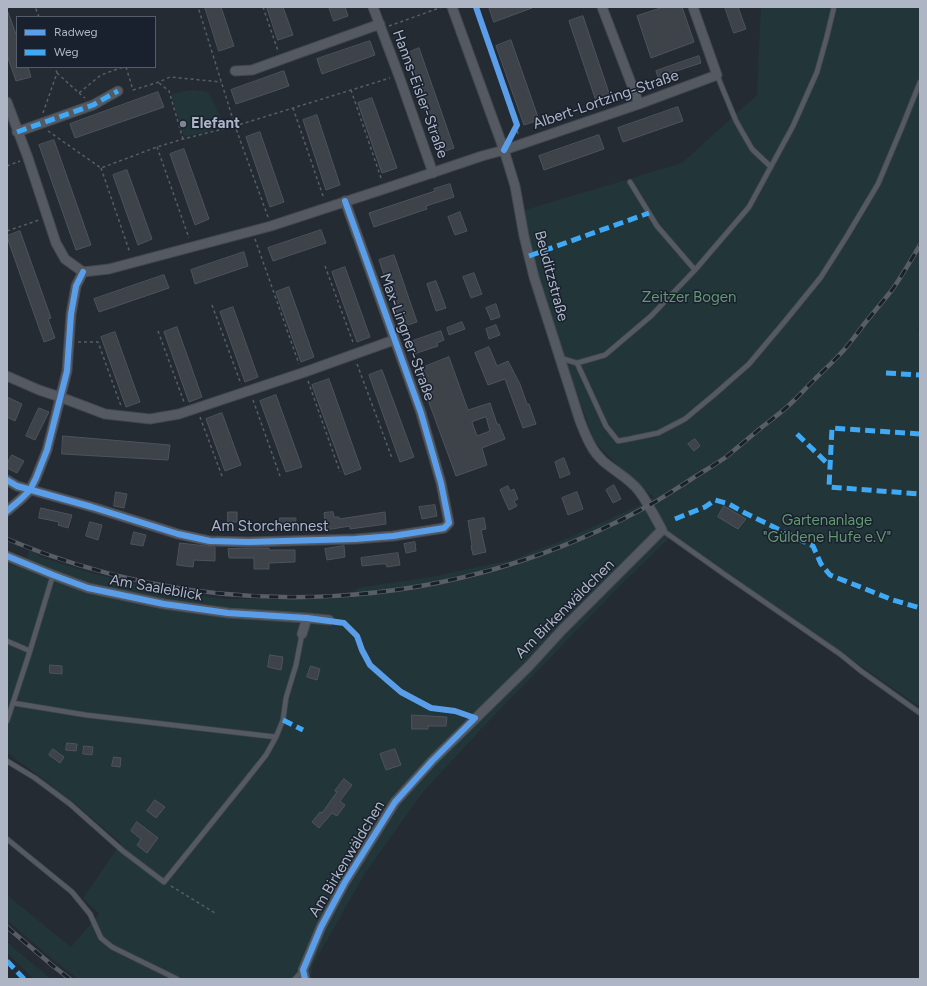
<!DOCTYPE html>
<meta charset="utf-8">
<style>
body{margin:0}
#map{position:relative;width:927px;height:986px;overflow:hidden;background:#252b33;font-family:Figtree,sans-serif}
canvas{display:block}
.frame{position:absolute;inset:0;border:8px solid #aeb6c6;pointer-events:none}
.legend{position:absolute;left:16px;top:16px;width:140px;height:52px;box-sizing:border-box;background:#19212e;border:1px solid #555d6b;margin:0;padding:5px 7px;list-style:none;font-size:12px;color:#aeb6c6}
.legend li{display:flex;align-items:center;gap:8px;height:20px}
.legend b{width:20px;border:1px solid #555d6b}
</style>
<div id="map">
<canvas width="927" height="986"></canvas>
<div class="frame"></div>
<ul class="legend">
<li><b style="height:5px;background:#5a9eea"></b>Radweg</li>
<li><b style="height:5px;background:#3fa9f5"></b>Weg</li>
</ul>
</div>
<script>
const g = document.querySelector('canvas').getContext('2d');
g.lineJoin = 'round';
function paint(path, color) {
  g.fillStyle = color;
  g.fill(path, 'evenodd');
}
function strokePath(path, color, width, dash) {
  g.strokeStyle = color;
  g.lineWidth = width;
  g.lineCap = dash ? 'butt' : 'round';
  g.setLineDash(dash || []);
  g.stroke(path);
}
function label(font, color, halo, rows, align = 'center') {
  g.font = font + ' Figtree,sans-serif';
  g.lineWidth = 3;
  g.setLineDash([]);
  g.textBaseline = 'middle';
  g.strokeStyle = halo;
  g.fillStyle = color;
  for (const [text, x, y, turn = 0] of rows) {
    g.save();
    g.translate(x, y);
    g.rotate((+turn || 0) * Math.PI / 180);
    g.textAlign = isNaN(turn) ? turn : align;
    if (halo) g.strokeText(text, 0, 0);
    g.fillText(text, 0, 0);
    g.restore();
  }
}
paint(new Path2D(`
 M761,7H920V325L916,331L920,329V707L672,535L652,555L615,591L487,723L422,793L364,875L313,965L311,979H78L52,959L7,920V895L71,947L99,914L83,898L121,843L73,802L38,775L7,753V551L27,560L30,546L40,557L95,574L169,592L225,599L352,598L357,588L431,577L511,560L568,538L642,504L654,497L636,484L594,441L562,351L532,255L525,210L682,163L757,95Z
 M191,90L208,92L225,127L184,137L171,94Z
 M7,942L51,979H34L7,953Z`), '#223539');
const building = new Path2D(`
 M205,7H221L234,46L219,51Z
 M267,7H283L293,35L278,40Z
 M329,7H345L348,16L334,21Z
 M489,7H532V8L494,22Z
 M664,7H682L694,42L651,58L637,16Z
 M725,7H738L746,29L734,33Z
 M7,12H8L17,37V67H28L31,77L16,81L7,55Z
 M583,16L610,96L596,101L569,21Z
 M511,40L539,120L524,125L496,46Z
 M370,41L375,55L322,74L317,59Z
 M419,48L454,148L440,153L405,54Z
 M699,56L701,63L658,77L656,71Z
 M284,71L289,86L236,104L231,90Z
 M158,92L164,107L75,138L70,124Z
 M372,98L397,168L382,173L358,103Z
 M678,107L683,121L623,142L618,128Z
 M317,115L340,185L326,190L303,120Z
 M260,132L284,202L270,207L246,137Z
 M599,135L604,149L544,170L539,156Z
 M54,140L91,245L76,250L39,145Z
 M184,149L209,219L195,225L170,154Z
 M127,170L152,239L138,245L113,175Z
 M450,184L454,197L426,206L427,209L374,227L369,213L435,191L434,189Z
 M460,212L467,231L455,235L448,217Z
 M321,230L326,243L273,261L268,248Z
 M20,231L51,318L48,319L55,338L44,342L7,237V236Z
 M244,252L248,266L195,284L191,270Z
 M394,255L417,322L402,327L379,260Z
 M345,267L370,337L357,342L332,272Z
 M474,273L482,294L471,298L463,277Z
 M164,275L169,288L99,312L94,299Z
 M436,281L446,308L436,311L427,284Z
 M289,287L314,357L301,362L276,292Z
 M496,304L500,317L491,320L486,308Z
 M233,307L258,377L245,382L220,312Z
 M462,322L465,329L449,335L447,328Z
 M496,325L500,335L489,339L486,329Z
 M177,327L202,397L189,402L164,332Z
 M441,331L444,340L437,343L438,346L414,354L410,342Z
 M115,332L140,402L126,407L101,337Z
 M489,347L497,366L508,361L520,384L527,404H529L536,424L523,428L505,379L488,385L475,353Z
 M449,357L468,410L490,403L497,424H499L505,439L482,448L487,465L456,476L417,370ZM486,417L490,431L477,436L472,422Z
 M382,370L414,457L400,462L369,375Z
 M329,379L361,469L345,475L312,385Z
 M276,395L302,467L286,472L260,401Z
 M7,397L22,404L15,421L7,417Z
 M39,408L49,412L35,440L26,436Z
 M222,413L241,465L225,471L206,419Z
 M63,436L170,445L168,460L62,454Z
 M695,439L700,446L694,451L688,444Z
 M12,455L24,461L17,473L7,468V464Z
 M564,458L570,474L560,478L555,462Z
 M614,485L621,499L613,503L606,490Z
 M508,486L510,491L514,489L518,499L514,501L517,506L509,510L500,490Z
 M116,492L127,494L124,508L114,506Z
 M577,492L583,509L568,515L562,498Z
 M435,505L437,516L422,519L419,507Z
 M724,506L746,519L738,529L718,517Z
 M41,508L72,515L68,528L58,525L59,522L39,518Z
 M228,512H237V522H228Z
 M333,512L334,517H339V519L385,512L386,524L350,529V526L326,530L324,513Z
 M280,518H296L295,529L279,528Z
 M484,518L486,529L481,530L486,552L473,555L471,546L472,545L468,521Z
 M90,522L102,525L98,540L86,536Z
 M134,532L146,535L143,546L131,544Z
 M415,542L416,551L406,553L404,544Z
 M180,543L215,547V561L194,560L193,567L177,565Z
 M344,546L345,557L327,560L325,549Z
 M254,548H269V550H295V562L269,563V569H254V558H229L228,549Z
 M398,553L400,565L387,567L386,564H381L362,566L361,558Z
 M270,655L283,657L281,670L268,667Z
 M50,665L62,666V674L50,673Z
 M311,666L320,669L317,680L307,677Z
 M412,715L447,717L446,726H428V729H412Z
 M67,743L77,744L76,751L66,750Z
 M84,746L93,747L92,755L83,754Z
 M53,749L64,757L60,763L49,755Z
 M395,749L401,765L386,770L380,754Z
 M114,757L121,758L120,767L112,766Z
 M344,779L352,785L340,801L345,805L337,816L332,813L319,828L312,822L320,812L322,813L337,792L335,791Z
 M155,800L165,807L156,818L147,811Z
 M137,822L158,838L147,853L137,845L141,839L131,831Z`);
paint(building, '#3e434a');
strokePath(building, '#4d535c', 1);
const service = new Path2D(`
 M717,75L736,121L752,149L771,167
 M630,182L657,226L695,270
 M560,358L577,363L605,355L651,316L695,270L749,207L793,126L817,72L827,36L834,7
 M577,363L606,426L618,441L629,439L658,433L685,419L715,394L749,364L786,320L821,277L847,236L878,184L902,127L920,82
 M662,530L724,574L840,654L861,671L920,713
 M7,641L30,651
 M13,703L86,715L276,737
 M7,721L30,651L53,575
 M7,761L35,778L70,804L123,851L164,882L243,784L266,755L276,737L283,720L286,698L296,665L302,634
 M7,839L72,892L90,914L101,938L112,947L177,979
 M295,979L302,971`);
const minor = new Path2D(`
 M373,7L399,76L433,173
 M602,7L639,104
 M235,71L252,70L380,24
 M7,102L28,158L56,243L65,259L83,272L109,269L271,226L384,189L482,156L504,150L639,104L717,75L693,7
 M17,132L93,105L118,91
 M7,376L39,390L60,397L105,414L150,419L179,414L302,373L394,340
 M7,480L17,486L92,507L178,534L210,541L249,542L355,539L393,536L444,528L449,523L441,483L421,413L345,201
 M7,511L21,499L30,490L36,478L47,450L67,371L71,314L76,286L83,272
 M7,556L53,575L88,588L164,604L228,613L307,618L329,620
 M302,634L307,618
 M305,979L303,970L321,927L345,882L395,802L432,761L529,666L562,630L662,530C655,517 648,503 639,491C629,478 614,471 603,461C591,450 586,436 580,421L534,277L524,236L515,186L504,150L452,7`);
strokePath(service, '#43474e', 6);
strokePath(minor, '#43474e', 11);
strokePath(new Path2D(`
 M263,7L278,51
 M39,17L36,9L40,7
 M389,26L442,7
 M126,67L133,90L159,82L170,77L221,82
 M57,73L79,93L101,75L123,67
 M159,83L169,91L183,139
 M351,90L382,181
 M79,93L85,98
 M293,108L324,199
 M43,113L57,73L55,67
 M517,125L518,136
 M48,131L101,168L157,147L183,139L235,126L198,7
 M157,147L189,238
 M7,166L20,161
 M101,168L130,253
 M268,217L235,126L390,78
 M7,231L39,220
 M255,239L299,364
 M325,266L354,345
 M212,305L241,384
 M158,331L184,402
 M78,342H98L121,406
 M357,364L392,458
 M308,381L340,472
 M253,400L280,476
 M200,417L222,476
 M337,622C359,626 359,651 371,665C383,680 413,701 431,707C438,710 447,709 455,711C459,712 463,713 466,715
 M171,886L215,913`), '#585e65', 1.5, [3, 3]);
strokePath(service, '#555a62', 4.5);
strokePath(minor, '#555a62', 9);
const rail = new Path2D(`
 M7,539C219,628 455,614 655,502C667,495 679,487 690,480C702,472 715,465 726,457C738,447 750,437 762,427C771,420 779,414 787,407C796,399 804,390 813,381C823,371 833,362 843,351C851,342 858,332 865,323C874,312 883,301 892,290C902,276 911,260 920,245
 M7,927L53,966L70,979`);
strokePath(rail, '#595d65', 4.5);
strokePath(rail, '#19212e', 3, [9]);
strokePath(new Path2D(`
 M17,132L93,105L118,91
 M529,256L649,213
 M886,373L920,375
 M797,434L830,466
 M920,434L832,428L829,487L920,494
 M675,519L705,507L715,500L729,504L745,513L813,546L821,564L830,575L893,600L920,608
 M283,720L303,730
 M7,961L24,979`), '#3fa9f5', 5, [10, 5]);
strokePath(new Path2D(`
 M476,7L517,125L504,150
 M7,480L17,486L92,507L178,534L210,541L249,542L355,539L393,536L444,528L449,523L441,483L421,413L345,201
 M7,511L21,499L30,490L36,478L47,450L67,371L71,314L76,286L83,272
 M7,556L53,575L88,588L164,604L228,613L307,618L344,623L357,636L362,650L370,665L387,680L401,692L431,708L455,711L475,718L432,761L395,802L345,882L321,927L303,970L305,979`), '#5a9eea', 6);
for (const [x, y, r, color] of [
 [183,124,4,"#7e8593"]
]) {
  const dot = new Path2D();
  dot.arc(x, y, r, 0, 2 * Math.PI);
  g.fillStyle = color;
  g.fill(dot);
  strokePath(dot, '#19212e', 1.5);
}
label('15px', '#aeb6c6', '#19212e', [
 ["Hanns-Eisler-Straße",420,94,70],
 ["Albert-Lortzing-Straße",606,100,-19],
 ["Beuditzstraße",551,276,75],
 ["Max-Lingner-Straße",407,337,70],
 ["Am Storchennest",270,527],
 ["Am Saaleblick",156,588,10],
 ["Am Birkenwäldchen",565,609,-45],
 ["Am Birkenwäldchen",347,859,-59]
]);
label('bold 15px', '#aeb6c6', '#19212e', [
 ["Elefant",191,124]
], 'left');
label('15px', '#649872', '#19212e', [
 ["Zeitzer Bogen",689,298],
 ["Gartenanlage",827,521],
 ["\"Güldene Hufe e.V\"",827,538]
]);
</script>
